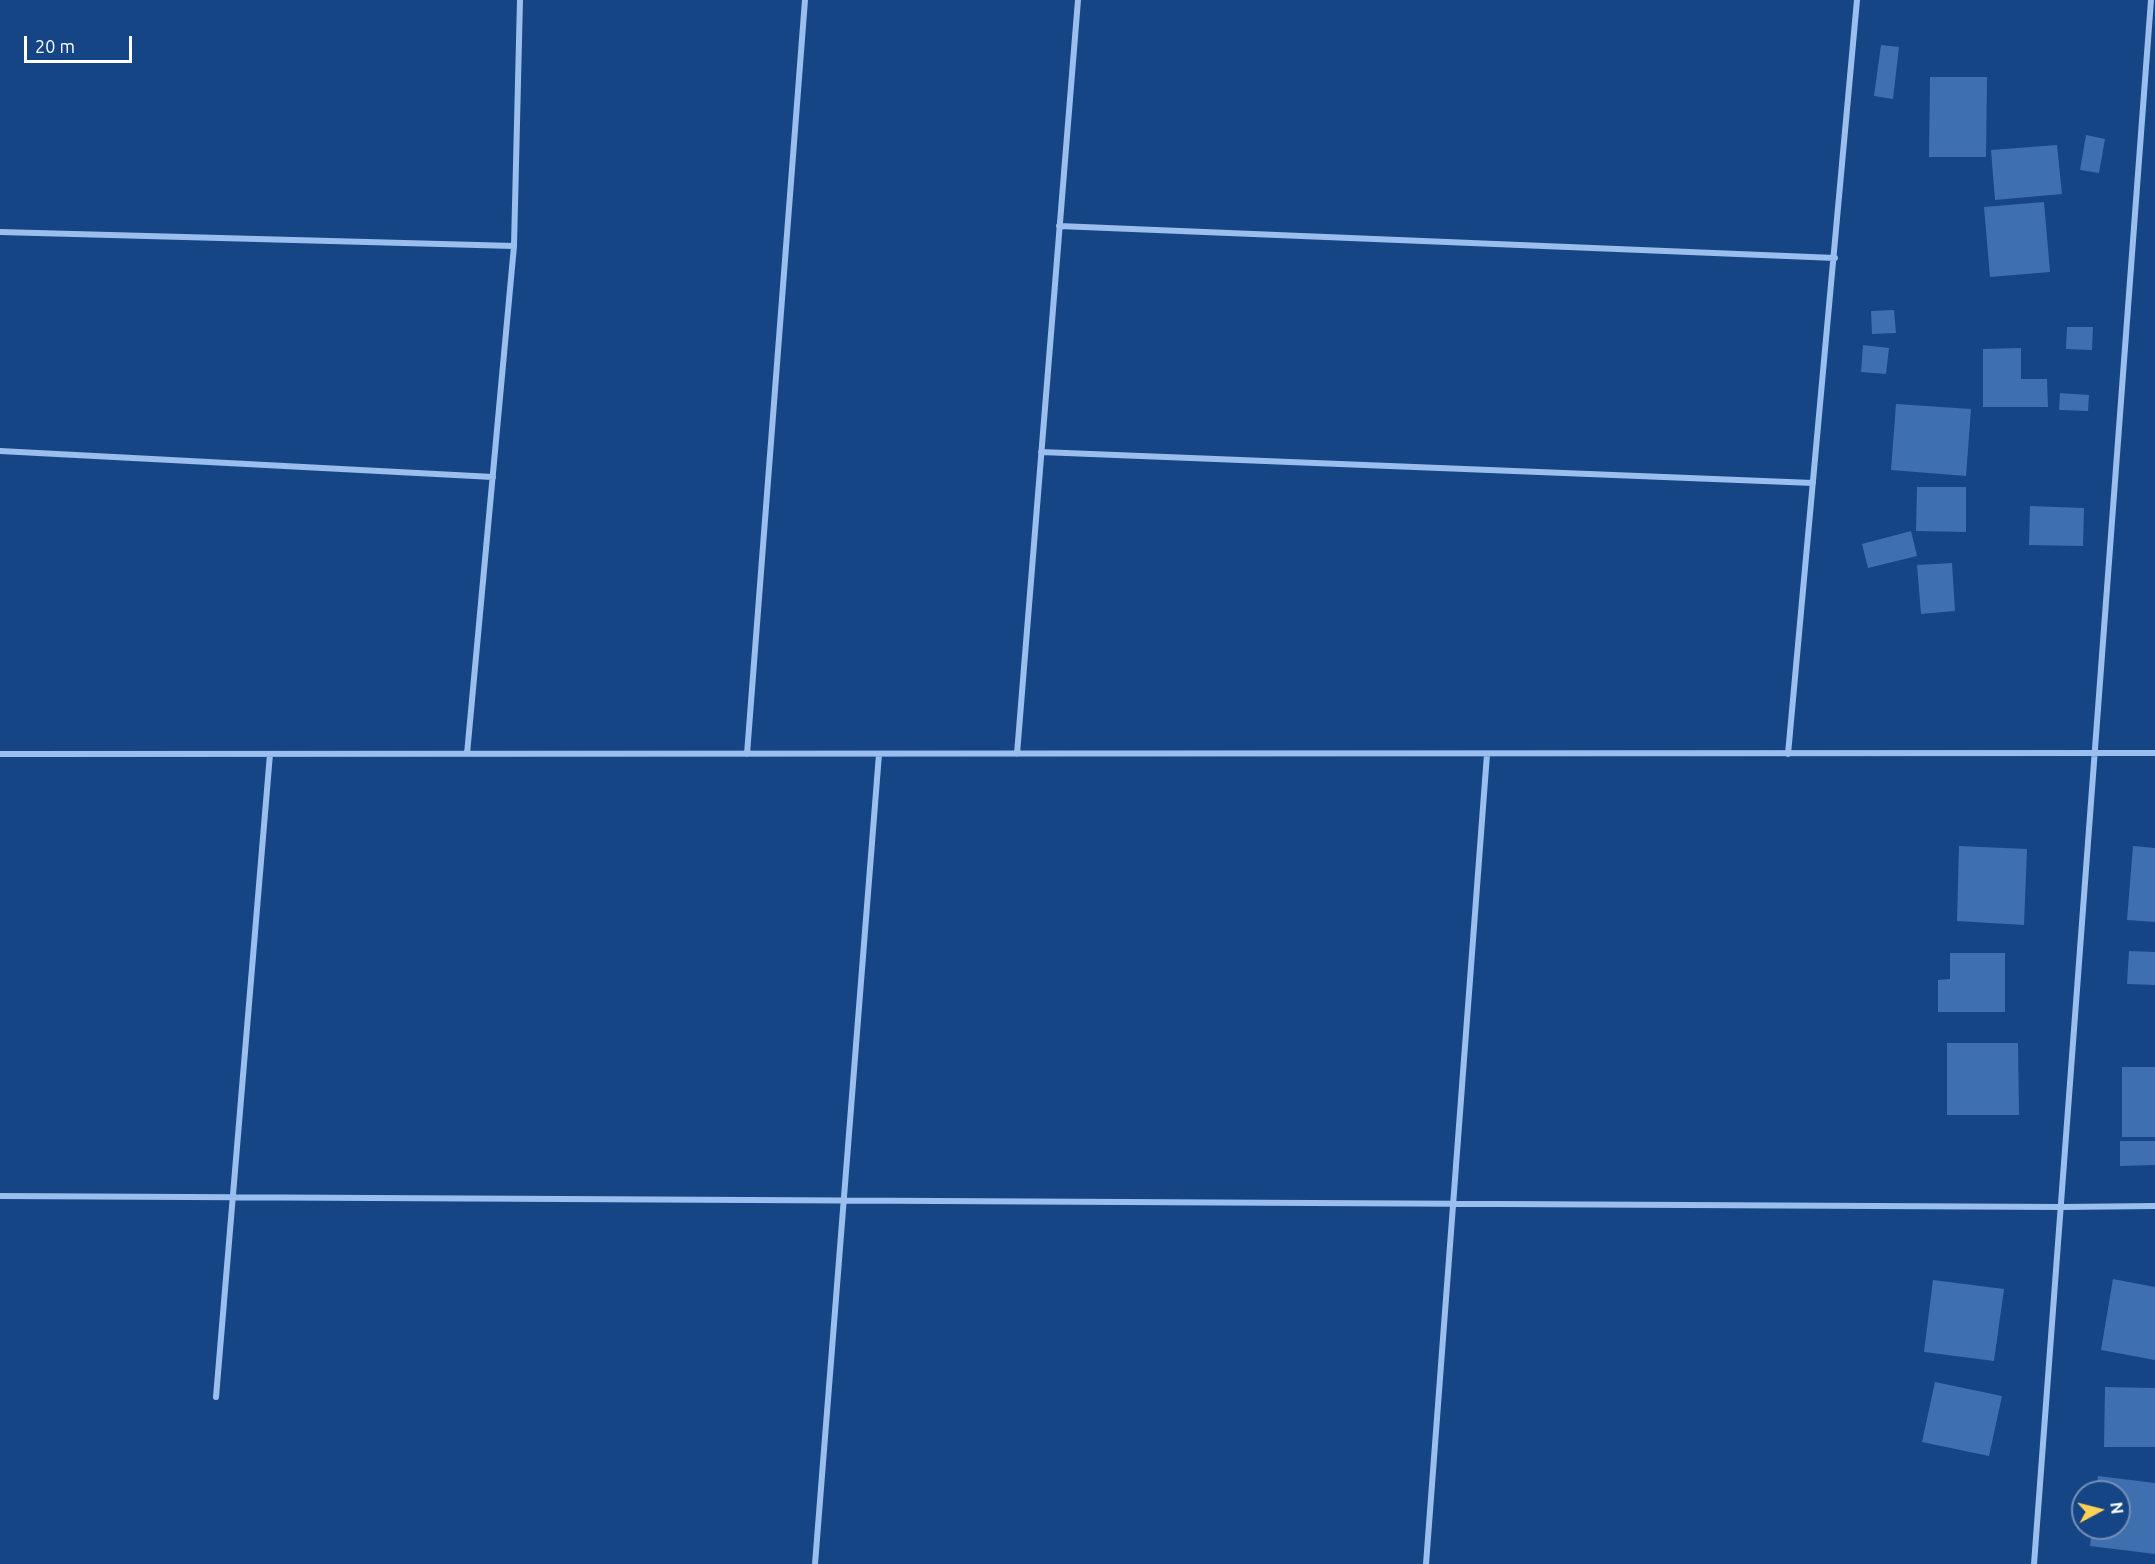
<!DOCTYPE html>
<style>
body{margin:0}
#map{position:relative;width:2155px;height:1564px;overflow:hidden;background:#164585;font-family:Ubuntu,sans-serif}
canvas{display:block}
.north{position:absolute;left:2071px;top:1480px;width:60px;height:60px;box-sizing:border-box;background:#164585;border:2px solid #738fb6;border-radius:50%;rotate:83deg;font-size:16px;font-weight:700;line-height:24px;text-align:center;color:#fff}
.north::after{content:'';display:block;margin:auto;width:21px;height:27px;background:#ffd157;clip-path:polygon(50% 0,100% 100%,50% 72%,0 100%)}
.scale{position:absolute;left:24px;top:36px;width:108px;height:27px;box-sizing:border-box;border:3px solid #fff;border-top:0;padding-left:8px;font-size:18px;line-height:21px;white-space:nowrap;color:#fff;-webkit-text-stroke:4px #164585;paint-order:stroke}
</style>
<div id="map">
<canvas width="2155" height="1564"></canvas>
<div class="north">N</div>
<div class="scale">20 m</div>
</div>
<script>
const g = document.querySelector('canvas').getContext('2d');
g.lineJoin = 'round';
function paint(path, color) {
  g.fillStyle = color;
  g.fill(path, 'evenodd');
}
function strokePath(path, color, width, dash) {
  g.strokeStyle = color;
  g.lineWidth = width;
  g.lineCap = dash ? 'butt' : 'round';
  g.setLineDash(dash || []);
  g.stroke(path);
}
paint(new Path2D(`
 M1881,45L1899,47L1893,99L1874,96Z
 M1930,77H1987L1986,157H1929Z
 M2086,135L2105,139L2099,173L2080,170Z
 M2057,145L2062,194L1995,200L1991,150Z
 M2044,202L2050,272L1990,277L1984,207Z
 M1894,310L1896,333L1872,334L1871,311Z
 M2067,327H2093L2092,350L2066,349Z
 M1863,345L1889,348L1886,374L1861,372Z
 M2021,348V379H2047L2048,407H1983V349Z
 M2060,393L2089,395L2088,411L2059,410Z
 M1896,404L1971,409L1966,476L1891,470Z
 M1917,487H1966V532L1916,531Z
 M2030,506L2084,508L2083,546L2029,545Z
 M1911,531L1917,556L1868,568L1862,544Z
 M1952,563L1955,611L1921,614L1917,565Z
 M1959,846L2027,849L2024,925L1957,921Z
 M2133,846L2155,848V922L2127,920Z
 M2129,951L2155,952V985L2127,984Z
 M1950,953H2005V1012H1938V980L1950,979Z
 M1947,1043H2018L2019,1115H1947Z
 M2122,1067H2155V1137H2122Z
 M2120,1141H2155V1165L2120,1166Z
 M2113,1279L2155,1287V1360L2101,1350Z
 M1933,1280L2004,1289L1994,1361L1924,1352Z
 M1935,1382L2002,1396L1989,1456L1922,1442Z
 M2105,1387L2155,1388V1447H2104Z
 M2098,1476L2155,1483V1554L2090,1546L2092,1528H2119V1492H2096Z`), '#3e6faf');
strokePath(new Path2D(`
 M1059,226L1835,258
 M0,232L514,246
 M0,451L493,477
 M1041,452L1813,483
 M0,754L2155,753
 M467,754L514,246L520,0
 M747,754L805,0
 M1017,754L1078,0
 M1788,754L1857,0
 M0,1196L2061,1207L2155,1206
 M216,1397L270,754
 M815,1564L879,754
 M1426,1564L1487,754
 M2034,1564L2151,0`), '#9abfee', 6);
</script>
